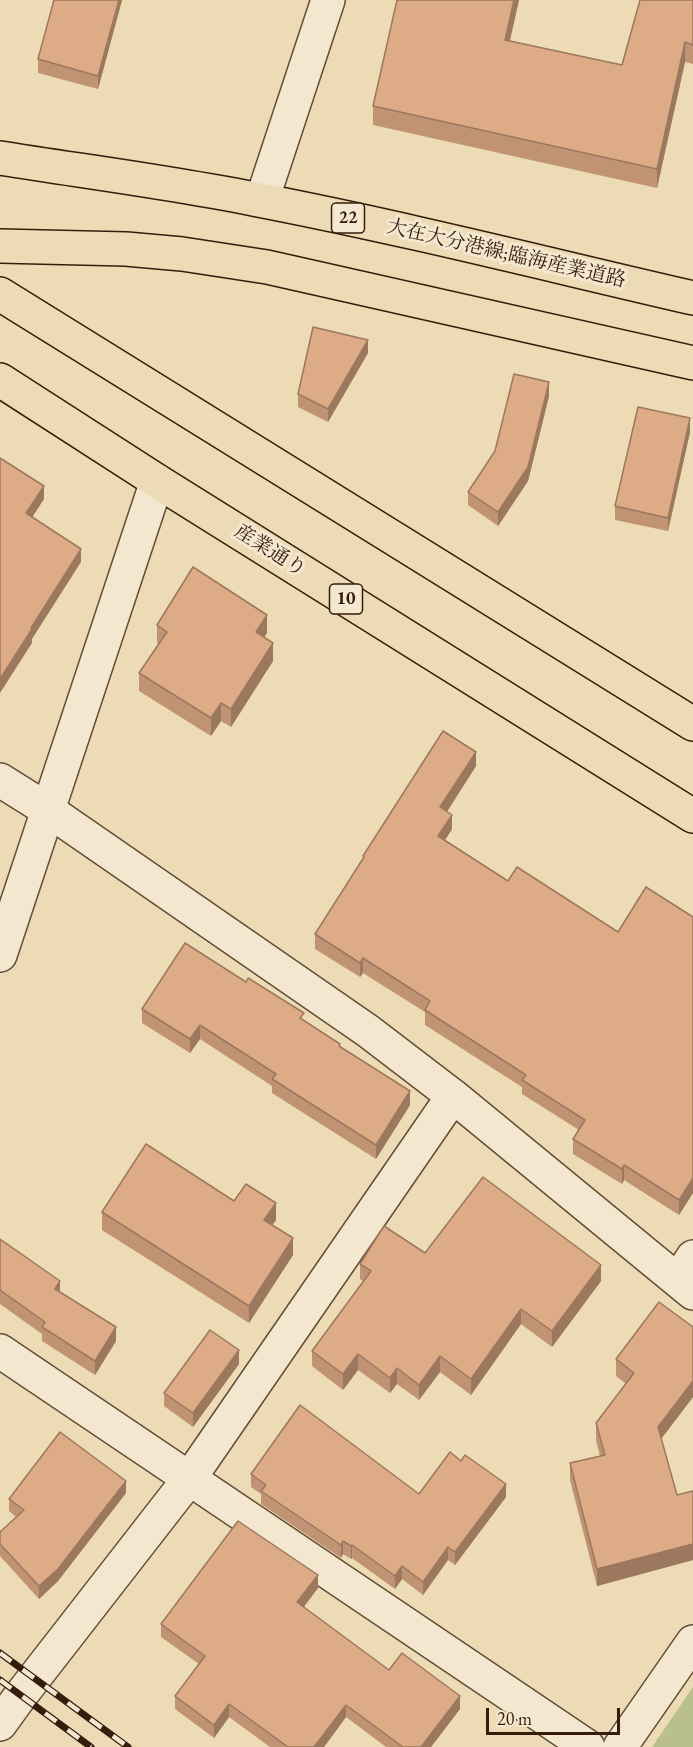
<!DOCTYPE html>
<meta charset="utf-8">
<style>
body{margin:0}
#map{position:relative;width:693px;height:1747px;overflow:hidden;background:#eddbb5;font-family:"EB Garamond",serif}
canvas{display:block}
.scale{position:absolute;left:486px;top:1708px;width:134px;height:27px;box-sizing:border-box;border:3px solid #351c0d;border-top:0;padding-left:8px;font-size:18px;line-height:21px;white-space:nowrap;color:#351c0d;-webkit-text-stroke:4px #f3e8cf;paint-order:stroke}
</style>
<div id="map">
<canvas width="693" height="1747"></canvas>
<div class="scale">20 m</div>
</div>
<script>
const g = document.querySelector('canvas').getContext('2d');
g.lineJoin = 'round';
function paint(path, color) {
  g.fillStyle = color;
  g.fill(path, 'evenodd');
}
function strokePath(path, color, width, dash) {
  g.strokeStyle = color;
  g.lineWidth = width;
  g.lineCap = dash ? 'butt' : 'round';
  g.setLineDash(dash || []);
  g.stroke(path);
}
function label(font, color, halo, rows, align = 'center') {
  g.font = font + ' "EB Garamond","Noto Serif JP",serif';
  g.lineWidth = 6;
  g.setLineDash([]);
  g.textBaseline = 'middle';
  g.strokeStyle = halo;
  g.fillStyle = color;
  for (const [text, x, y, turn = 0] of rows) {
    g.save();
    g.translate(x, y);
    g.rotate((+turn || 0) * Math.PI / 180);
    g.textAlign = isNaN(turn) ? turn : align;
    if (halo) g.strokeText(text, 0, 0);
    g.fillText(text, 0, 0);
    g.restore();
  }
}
paint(new Path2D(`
 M693,1687V1747H652Z`), '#b9c08d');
const minor = new Path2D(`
 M0,780L48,810L368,1031L453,1096L693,1293
 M678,1280L693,1257
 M0,1351L588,1747
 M0,1724L21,1695L189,1479L453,1096
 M620,1747L693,1642`);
const tertiary = new Path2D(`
 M262,200L328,0
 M0,955L157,481`);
const primary = new Path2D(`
 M0,158C88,172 177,183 264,201C408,229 550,265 693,298
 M0,246L126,249L182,254L267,267L693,363`);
const trunk = new Path2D(`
 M0,294L693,724
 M0,380L157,481L693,816`);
strokePath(minor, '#634c37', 36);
strokePath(tertiary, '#634c37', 36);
strokePath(primary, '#351c0d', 36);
strokePath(trunk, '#351c0d', 36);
strokePath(minor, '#f3e8cf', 33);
strokePath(tertiary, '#f3e8cf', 33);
strokePath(primary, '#eddbb5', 33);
strokePath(trunk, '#eddbb5', 33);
const rail = new Path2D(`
 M0,1653L128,1747
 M0,1680L91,1747`);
strokePath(rail, '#351c0d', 7);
strokePath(rail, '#f3e8cf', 4.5, [14]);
paint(new Path2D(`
 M54,0H122L98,89L38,73V59Z
 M519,0L510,41L622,65L693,0V64L685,62L657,188L373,125V106Z
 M368,353L328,422L298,407V394Z
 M549,396L528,481L498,526L468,505V492Z
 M690,432L668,531L615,520V506Z
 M157,625L267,633L264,637L273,661L231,727L221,721L211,736L139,691V673L158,644L157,643Z
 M476,766L447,812L452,829L445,840L508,881L618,932L693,917V1193L679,1215L624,1180L622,1184L573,1154V1139L579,1130L522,1094V1087L425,1025V1012L363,973L360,977L315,949V934L363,860V856Z
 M142,1009L304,1021L340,1047L410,1105L376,1159L272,1093V1086L200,1039L190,1053L142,1023Z
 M234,1201L276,1220L272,1225L293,1255L249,1323L102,1230V1212Z
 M0,1239L116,1341L95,1375L42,1341V1334L0,1304Z
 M425,1253L601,1281L552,1347L521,1324L471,1395L440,1372L419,1400L397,1384L390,1393L358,1370L343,1390L312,1366V1351L363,1281L360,1279V1264Z
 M693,1327V1397L661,1439L677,1495L693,1491V1560L597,1586L570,1480V1463L600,1456L596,1440V1423L626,1384L616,1376V1359Z
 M239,1364L193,1427L164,1406V1393Z
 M251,1474L419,1494L506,1497L455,1565L448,1560L423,1595L402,1579L395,1589L352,1558L351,1559L343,1554L341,1558L261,1504V1494L251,1487Z
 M126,1493L58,1581L39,1599L0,1556V1532L16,1517L9,1511V1499Z
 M318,1588L304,1607L389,1670L460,1709L431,1747H386L346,1717L324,1747H270L229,1717L214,1738L175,1709V1696L199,1664L161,1637V1624Z`), '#bf9374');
paint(new Path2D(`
 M119,0H122L98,89V76Z
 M514,0H519L505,60V40Z
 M685,42V62L657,188V169Z
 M368,340V353L328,422V409Z
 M549,382V396L528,481L498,526V512Z
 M690,418V432L668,531V518Z
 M44,486V499L26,527V513Z
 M81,549V562L32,639V643L0,693V679L31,628Z
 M267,615V633L256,650V632Z
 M273,643V661L231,727V709Z
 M221,703V721L211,736V718Z
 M476,752V766L440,822V807Z
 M452,815V829L438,851V836Z
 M363,958V973L360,977V963Z
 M200,1025V1039L190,1053V1039Z
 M410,1091V1105L376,1159V1145Z
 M624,1165V1180L622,1184V1169Z
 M693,1178V1193L679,1215V1200Z
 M276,1203V1220L264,1237V1220Z
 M293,1238V1255L249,1323V1306Z
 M601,1265V1281L552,1347V1331Z
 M60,1281V1295L55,1289Z
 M521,1309V1324L471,1395V1379Z
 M116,1327V1341L95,1375V1361Z
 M239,1350V1364L193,1427V1413Z
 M358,1354V1370L343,1390V1374Z
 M440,1356V1372L419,1400V1385Z
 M397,1368V1384L390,1393V1378Z
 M693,1381V1397L658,1443V1427Z
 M126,1481V1493L58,1581L39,1599V1586Z
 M506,1484V1497L455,1565V1552Z
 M343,1541V1554L341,1558V1545Z
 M693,1544V1560L597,1586V1569Z
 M352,1545V1558L351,1559V1546Z
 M448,1547V1560L423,1595V1582Z
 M402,1566V1579L395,1589V1576Z
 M318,1575V1588L297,1615V1602Z
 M460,1696V1709L431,1747H421Z
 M229,1704V1717L214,1738V1725Z
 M346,1705V1717L324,1747H314Z`), '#9b785e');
const building = new Path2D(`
 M54,0H119L98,76L38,59Z
 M397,0H514L505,40L622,65L640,0H693V45L685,42L657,169L373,106Z
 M313,327L368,340L328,409L298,394Z
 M514,374L549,382L528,467L498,512L468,492L495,451Z
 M638,407L690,418L668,518L615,506Z
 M0,458L44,486L26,513L81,549L31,628L32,629L0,679Z
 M193,567L267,615L256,632L273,643L231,709L221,703L211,718L139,673L167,632L157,625Z
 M443,731L476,752L440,807L452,815L438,836L508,881L517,867L618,932L646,887L693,917V1178L679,1200L624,1165L622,1169L573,1139L585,1120L522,1080L526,1075L425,1010L430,1001L363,958L360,963L315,934L364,857L363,856Z
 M185,943L246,982L248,978L304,1013L300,1018L340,1044L339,1046L410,1091L376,1145L272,1079L276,1074L200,1025L190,1039L142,1009Z
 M146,1144L234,1201L246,1184L276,1203L264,1220L293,1238L249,1306L102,1212Z
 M483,1177L601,1265L552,1331L521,1309L471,1379L440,1356L419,1385L397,1368L390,1378L358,1354L343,1374L312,1351L371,1271L360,1264L384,1226L425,1253Z
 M0,1239L60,1281L55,1289L116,1327L95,1361L42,1327L45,1322L0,1290Z
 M659,1302L693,1327V1381L658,1427L677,1495L693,1491V1544L597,1569L570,1463L605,1455L596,1423L634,1373L616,1359Z
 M210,1330L239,1350L193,1413L164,1393Z
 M300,1405L419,1494L450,1452L461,1461L465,1455L506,1484L455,1552L448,1547L423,1582L402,1566L395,1576L352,1545L351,1546L343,1541L341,1545L261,1491L266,1485L251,1474Z
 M60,1432L126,1481L58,1569L39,1586L0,1544V1532L24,1510L9,1499Z
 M238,1521L318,1575L297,1602L389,1670L402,1653L460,1696L421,1747H403L346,1705L314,1747H288L229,1704L214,1725L175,1696L205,1656L161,1624Z`);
paint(building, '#deab87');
strokePath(building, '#9b785e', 1.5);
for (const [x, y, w] of [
 [348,218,33],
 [346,599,33]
]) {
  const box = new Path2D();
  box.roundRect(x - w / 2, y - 15, w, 30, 4.5);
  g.fillStyle = '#f3e8cf';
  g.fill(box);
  strokePath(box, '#351c0d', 1.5);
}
label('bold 18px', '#351c0d', null, [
 ["22",348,218],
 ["10",346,599]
]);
label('20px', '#351c0d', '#f3e8cf', [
 ["大在大分港線;臨海産業道路",506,254,13],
 ["産業通り",270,551,32]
]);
</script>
